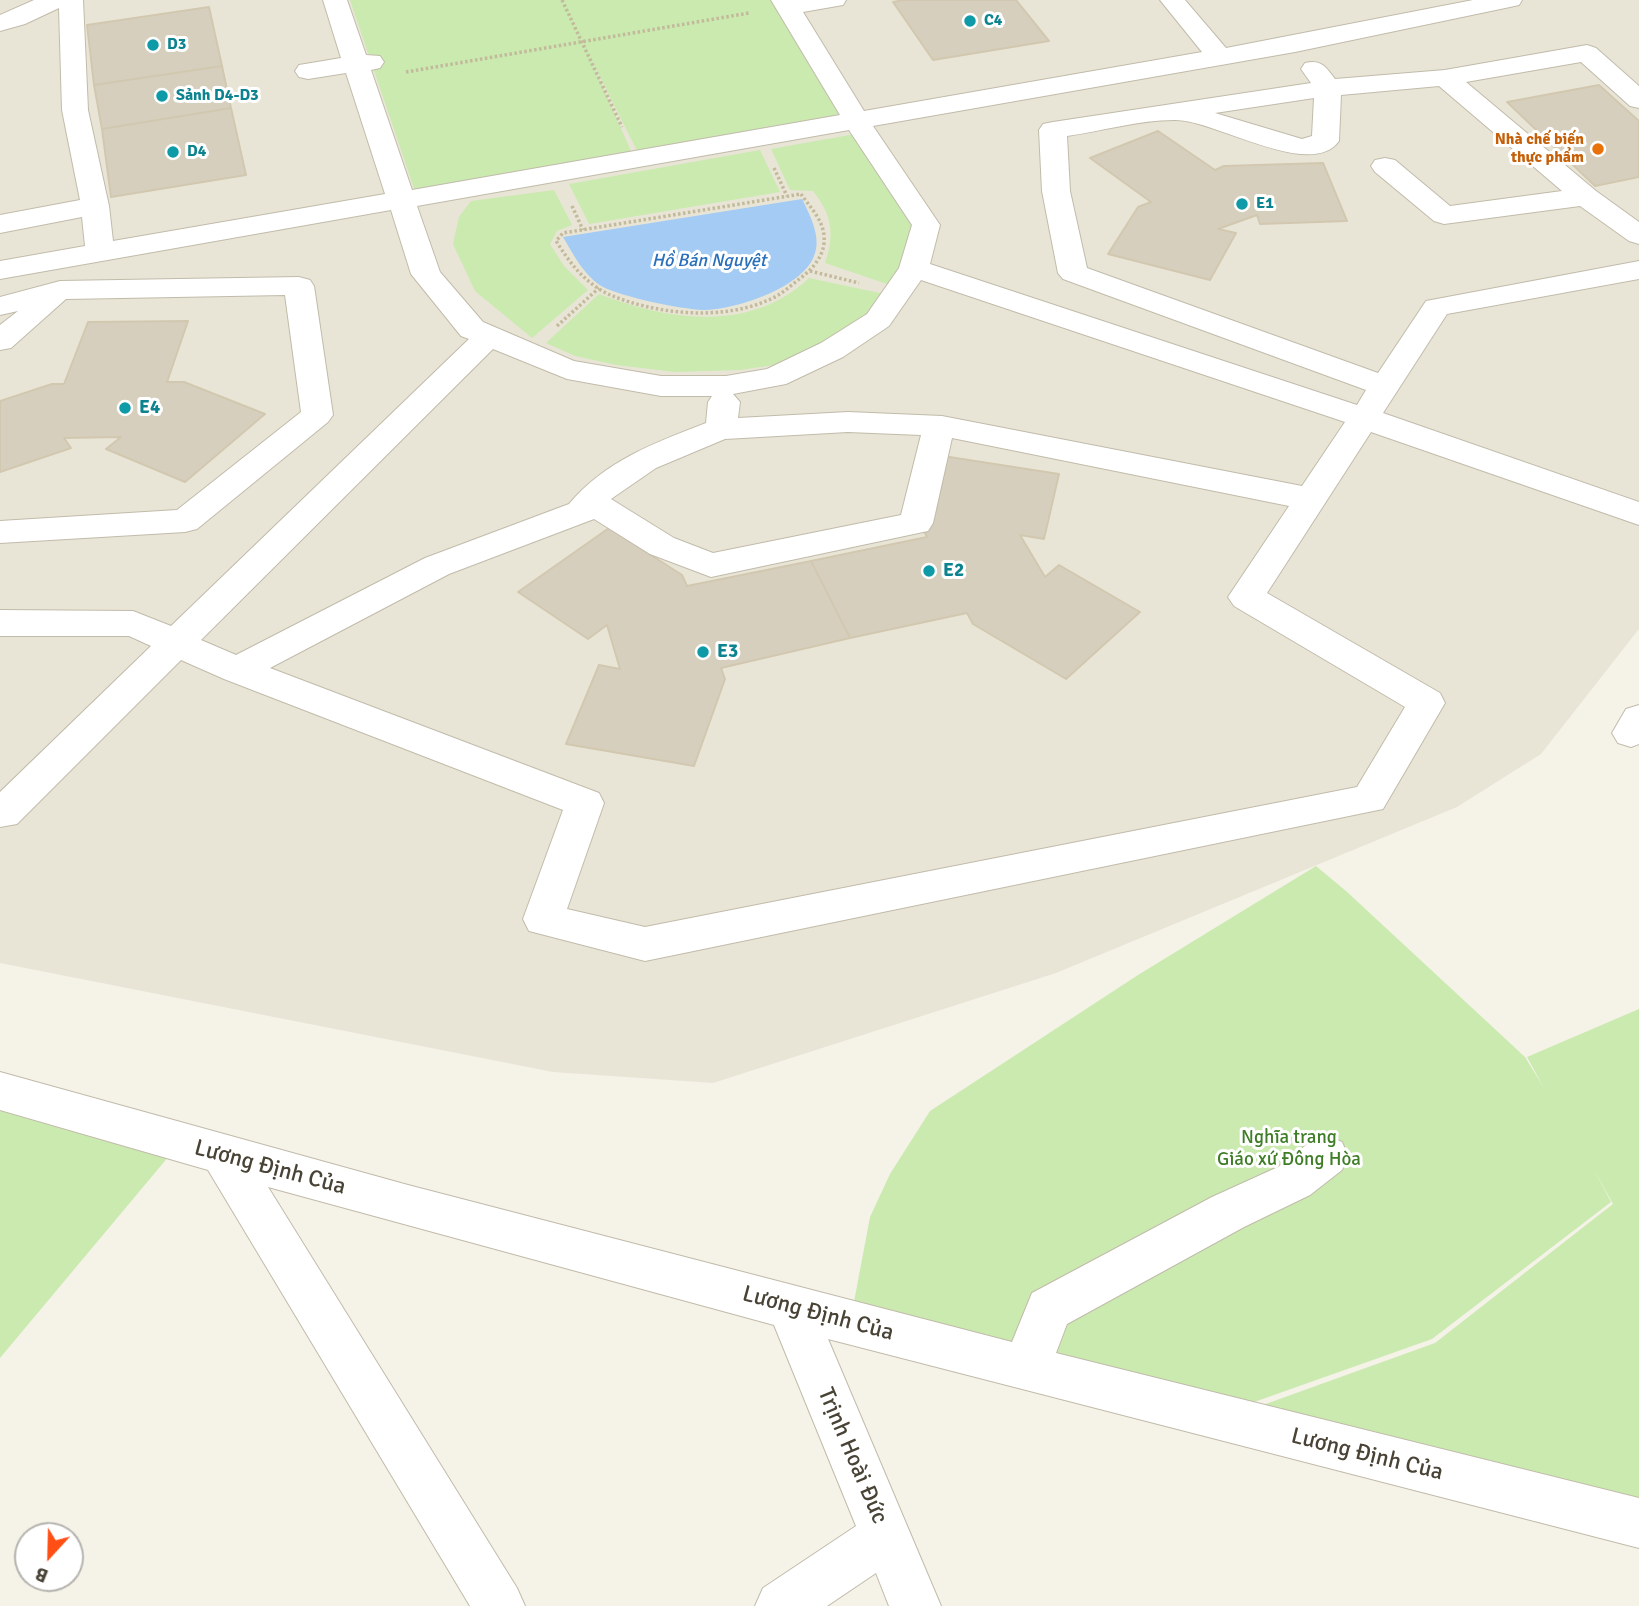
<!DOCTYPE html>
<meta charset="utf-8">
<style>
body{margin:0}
#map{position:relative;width:1639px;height:1606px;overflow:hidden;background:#f5f2e8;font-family:Signika,sans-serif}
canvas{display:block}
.north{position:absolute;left:14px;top:1522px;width:70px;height:70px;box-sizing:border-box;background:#fff;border:2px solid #b6b4af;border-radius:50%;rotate:202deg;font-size:19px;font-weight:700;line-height:28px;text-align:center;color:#494336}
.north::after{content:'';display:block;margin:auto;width:24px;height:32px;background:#ff4f15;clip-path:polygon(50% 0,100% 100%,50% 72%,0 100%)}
</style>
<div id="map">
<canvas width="1639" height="1606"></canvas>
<div class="north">B</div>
</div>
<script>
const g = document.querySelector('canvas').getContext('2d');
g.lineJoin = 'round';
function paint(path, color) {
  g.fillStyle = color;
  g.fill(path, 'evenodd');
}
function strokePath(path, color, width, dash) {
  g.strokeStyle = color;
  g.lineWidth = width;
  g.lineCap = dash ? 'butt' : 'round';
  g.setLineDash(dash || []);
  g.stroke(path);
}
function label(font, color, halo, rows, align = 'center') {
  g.font = font + ' Signika,sans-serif';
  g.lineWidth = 6;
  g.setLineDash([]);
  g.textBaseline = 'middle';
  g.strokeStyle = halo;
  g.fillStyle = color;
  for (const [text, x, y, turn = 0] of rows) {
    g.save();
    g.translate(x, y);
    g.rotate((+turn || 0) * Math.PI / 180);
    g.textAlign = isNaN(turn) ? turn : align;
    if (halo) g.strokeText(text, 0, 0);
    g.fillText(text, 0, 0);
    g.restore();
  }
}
paint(new Path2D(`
 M0,0H1639V629L1541,754L1457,807L1056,973L713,1083L553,1072L0,963Z`), '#e9e5d6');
paint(new Path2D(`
 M350,0H783L855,121L640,157L589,55L634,158L417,197Z
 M855,134L918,233L911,250L890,285L825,263C835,234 832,215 813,191L790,190L771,149Z
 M760,150L780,192L589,224L569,184Z
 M554,190L572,225L557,231L550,244L564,266L588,290L532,338L475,291L453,244L459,217L471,201Z
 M809,278L894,296L802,361L740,370L675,372L616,365L575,356L546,343L599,294C668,321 751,333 809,278Z
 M1316,866L1346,891L1525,1057L1544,1088L1527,1057L1639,1009V1512L1238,1414L1435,1343L1613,1204L1593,1168L1611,1202L1432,1339L1209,1418L850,1323L870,1217L890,1174L930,1111L1138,975Z
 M0,1102L169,1156L0,1358Z`), '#caeab0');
paint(new Path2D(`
 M802,199C810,215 822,238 814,256C802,288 735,310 703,310C680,309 623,297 603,287C585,277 573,254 563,237Z`), '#a3cbf3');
const building = new Path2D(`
 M904,0H1016L1049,41L933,60L893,2Z
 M209,7L222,66L94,85L87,25Z
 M222,66L231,108L102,129L94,85Z
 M1599,85L1639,121V177L1595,186L1507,102Z
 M231,108L246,175L111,197L102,129Z
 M1158,131L1215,170L1224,166L1323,163L1347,221L1260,224L1257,215L1218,229L1236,233L1210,280L1108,254L1138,207L1151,202L1090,158Z
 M188,321L167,382H184L265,414L185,482L106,449L121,437L64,438L71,448L0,472V401L52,384H64L88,322Z
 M943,456L1059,474L1044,539L1020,535L1045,577L1059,565L1140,612L1066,679L973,624L967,613L850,638L811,561L927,537L922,527Z
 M609,528L682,575L687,586L811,561L850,638L721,668L725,679L694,766L566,744L599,665L620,669L607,625L588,639L518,592Z`);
paint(building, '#d7cfbd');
strokePath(building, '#d2c8b0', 2);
const minor = new Path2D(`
 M34,0H83L88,110L109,206L113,241L385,194L346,73L308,79L299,77L295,71L299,65L341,58L323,0H347L366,55L380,56L384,62L380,68L371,70L412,190L840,115L771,0H846L843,5L803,12L864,111L1202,52L1160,0H1185L1226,48L1473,0H1522L1519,5L1510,7L1295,52L873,126L940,225L930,264L1357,405L1366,390L1063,279L1058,273L1042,191L1039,130L1043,124L1053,122L1311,83L1301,69L1305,63C1321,59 1326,67 1335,79L1445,70L1587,45L1596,48L1639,86V108L1630,106L1581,62L1466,82L1596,191L1639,222V244L1629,241L1580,206L1444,224L1434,221L1375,172L1371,166L1375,160L1385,158L1395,160L1450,206L1562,191L1439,86L1341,95L1339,141C1311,181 1212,118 1174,120C1139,120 1102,131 1067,136L1070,191L1087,268L1378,373L1426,301L1639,261V279L1447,314L1383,413L1639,502V525L1371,432L1267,593L1440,693L1445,703L1383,809L645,961L529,931L523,919L563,810L224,679L181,660L17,824L0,827V792L151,646L129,636H0V610L133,611L171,626L469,339L461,336L411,274L391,210L0,279V261L85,246L82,217L0,233V215L80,200L62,110L59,8L25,24L0,31V15ZM1314,98L1312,136L1302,139L1215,113ZM849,130L912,225L899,268L867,314L821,343L767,369L726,376H661L574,361L483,322L440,272L417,206ZM921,280L1345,422L1302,486L942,416L848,412L738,418L740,402L733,394L786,384L843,357L889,326ZM493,349L567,379L661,396H712L708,402L706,423C654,443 605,461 569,504L425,558L236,655L201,640ZM848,432L921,435L901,515L713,553L674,538L611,499L656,468L725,439ZM952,438L1289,506L1228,597L1234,606L1405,707L1357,787L645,927L567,909L604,803L599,793L270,668L449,574L594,519L650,554L711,577L928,531L933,523Z
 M299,277L310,280L314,286L333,415L328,422L197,529L185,532L0,543V521L177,510L301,412L285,295L66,299L11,348L0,350V325L18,311L0,315V297L60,281Z
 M1639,705V744L1631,747L1618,743L1612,733L1626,709Z
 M0,1072L408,1185L1012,1342L1032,1293L1212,1197L1278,1167L1310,1142L1326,1136L1342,1142L1348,1156L1342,1170L1310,1195L1244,1227L1067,1324L1056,1353L1639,1498V1548L828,1339L941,1606H889L876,1573L827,1606H755L763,1588L856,1526L774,1325L268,1187L517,1588L525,1606H470L208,1170L0,1110Z`);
strokePath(minor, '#c1bbaa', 2);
strokePath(new Path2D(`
 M562,0L622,127
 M406,72L749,13
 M774,168L787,196
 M801,194C810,207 823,220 824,236C826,255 812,270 798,280C788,288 778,297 766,301C719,321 654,314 608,294C584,282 570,263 556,241L563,233Z
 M572,206L583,230
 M810,271L859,283
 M557,326L599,288`), '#c3b99b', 3.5, [2.5, 2.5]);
paint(minor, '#fff');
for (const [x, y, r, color] of [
 [970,21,7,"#0f9aa8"],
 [153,45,7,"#0f9aa8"],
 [162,96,7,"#0f9aa8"],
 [1598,149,7,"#e8710a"],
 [173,152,7,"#0f9aa8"],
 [1242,204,7,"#0f9aa8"],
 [125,408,7,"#0f9aa8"],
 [929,571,7,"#0f9aa8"],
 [703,652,7,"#0f9aa8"]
]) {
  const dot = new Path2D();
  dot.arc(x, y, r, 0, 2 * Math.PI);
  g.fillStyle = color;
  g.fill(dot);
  strokePath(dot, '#fff', 2.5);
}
label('bold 16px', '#0d838f', '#fff', [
 ["C4",984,21],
 ["D3",167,45],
 ["Sảnh D4-D3",176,96],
 ["D4",187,152],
 ["E1",1256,204]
], 'left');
label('bold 16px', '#c56008', '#fff', [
 ["Nhà chế biến",1584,140],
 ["thực phẩm",1584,158]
], 'right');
label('italic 18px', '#2a6fba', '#fff', [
 ["Hồ Bán Nguyệt",709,261]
]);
label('bold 19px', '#0d838f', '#fff', [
 ["E4",139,408],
 ["E2",943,571],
 ["E3",717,652]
], 'left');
label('19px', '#3f7d27', '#fff', [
 ["Nghĩa trang",1289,1138],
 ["Giáo xứ Đông Hòa",1289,1160]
]);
label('23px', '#494336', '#fff', [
 ["Lương Định Của",270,1168,15],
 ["Lương Định Của",818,1314,15],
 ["Lương Định Của",1367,1455,14],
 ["Trịnh Hoài Đức",852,1456,67]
]);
</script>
